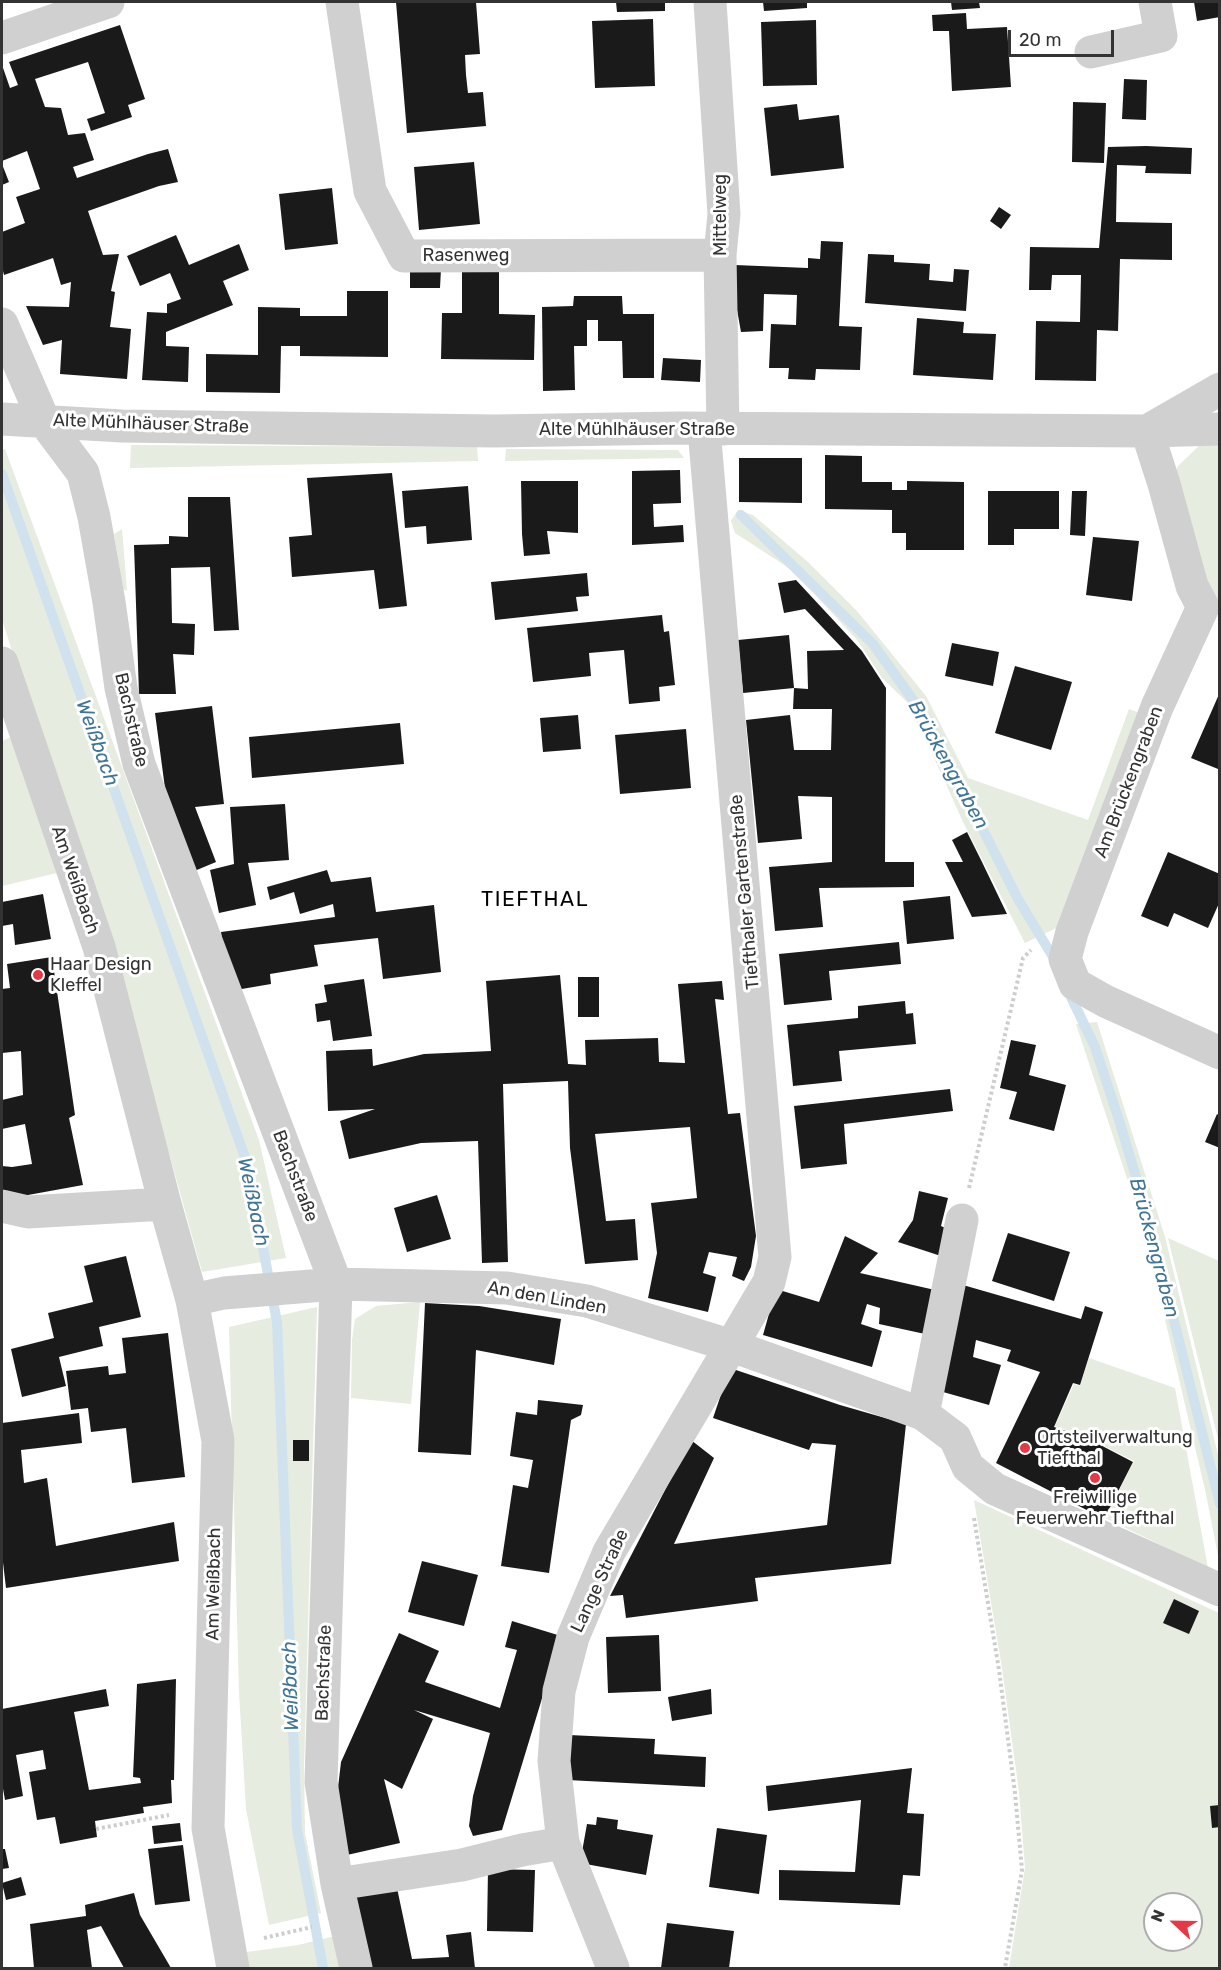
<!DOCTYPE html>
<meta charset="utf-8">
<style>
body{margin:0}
#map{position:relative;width:1221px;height:1970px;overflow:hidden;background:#fff;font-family:Rubik,sans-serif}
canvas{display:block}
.frame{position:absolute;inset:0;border:3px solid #333;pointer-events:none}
.north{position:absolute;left:1143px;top:1892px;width:60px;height:60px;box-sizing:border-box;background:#fff;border:2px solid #adadad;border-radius:50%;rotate:292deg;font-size:16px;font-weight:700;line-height:24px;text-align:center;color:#333}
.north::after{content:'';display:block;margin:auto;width:21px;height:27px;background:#e63946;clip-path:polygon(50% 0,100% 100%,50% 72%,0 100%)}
.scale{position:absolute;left:1008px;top:30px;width:106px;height:27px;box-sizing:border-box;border:3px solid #333;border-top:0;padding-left:8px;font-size:18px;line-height:21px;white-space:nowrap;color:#333;-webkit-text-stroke:4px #fff;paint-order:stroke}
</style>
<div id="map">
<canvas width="1221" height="1970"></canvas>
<div class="frame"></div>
<div class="north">N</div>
<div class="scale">20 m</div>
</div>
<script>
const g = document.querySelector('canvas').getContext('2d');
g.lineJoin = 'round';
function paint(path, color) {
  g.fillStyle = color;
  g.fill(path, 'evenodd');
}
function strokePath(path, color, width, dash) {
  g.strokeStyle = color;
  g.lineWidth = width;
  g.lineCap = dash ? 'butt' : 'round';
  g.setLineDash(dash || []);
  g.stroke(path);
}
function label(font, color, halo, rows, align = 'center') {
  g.font = font + ' Rubik,sans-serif';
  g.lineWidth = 6;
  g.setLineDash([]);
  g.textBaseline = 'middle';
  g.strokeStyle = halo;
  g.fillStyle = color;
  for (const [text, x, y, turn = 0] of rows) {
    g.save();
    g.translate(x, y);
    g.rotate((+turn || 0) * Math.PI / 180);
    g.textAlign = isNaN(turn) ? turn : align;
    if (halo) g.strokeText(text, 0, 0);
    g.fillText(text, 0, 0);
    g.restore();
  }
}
paint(new Path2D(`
 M1219,438V608L1208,602L1171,483L1178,466L1206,439Z
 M131,445L477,447L478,461L130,468Z
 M5,449L259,1140L286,1258L202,1272L171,1160L2,619V450Z
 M506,449L678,450L684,458L505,461Z
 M738,510L753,515L808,562L857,611L926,696L968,778L1088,820L1129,709L1145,715L1069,922L1025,943L963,822L942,775L907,702L882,678L858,641L792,570L735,533L731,521Z
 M122,529L127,591L123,589L114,534Z
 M11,737L57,873L2,886V741Z
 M1097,1022L1165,1237L1219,1459V1561L1206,1494L1144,1230L1076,1024Z
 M1168,1238L1219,1261V1443Z
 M420,1302L411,1404L351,1398L352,1340L355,1319L376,1306Z
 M317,1307L304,1768L305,1833L321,1913L269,1925L246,1809L239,1692L229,1327Z
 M1089,1358L1175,1388L1208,1568L1105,1518L1134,1461L1086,1437L1055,1426L1074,1384L1080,1386Z
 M974,1500L1219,1613V1968H1009L1025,1868L1019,1792L1002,1668ZM1155,1904H1191V1940H1155Z
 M335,1936L342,1968H243L240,1953L298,1945Z`), '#e6ecdf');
strokePath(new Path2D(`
 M2,474L247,1163L277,1322L297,1829L323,1968
 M741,515L873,644L928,721L1018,899L1053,957
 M1071,997L1095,1047L1119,1120L1148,1217L1220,1504`), '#cfe2ee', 10);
paint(new Path2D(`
 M396,2H476L480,54L465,55L466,75L468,93L483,92L486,126L407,133Z
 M616,2H665V11L617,12Z
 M763,2H807V8L764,11Z
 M951,2H979L980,8L952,10Z
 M1194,2H1220V17L1197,21Z
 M966,13L967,29L1007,27L1011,87L952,91L949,31H933L932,15Z
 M653,19L655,86L595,88L592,21Z
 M816,20L817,85L763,86L761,22Z
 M120,25L145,99L128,105L132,117L91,131L87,119L105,113L88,62L35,79L45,107L61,108L68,135L85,133L94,160L73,167L77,178L148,154L168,149L178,182L159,186L88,211L103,255L119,254L111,291L115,292L110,327L131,329L127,379L60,374L62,340L43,345L26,306L69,307L71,282L61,285L53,258L4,275L2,267V232L25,223L16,197L40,189L27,151L2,161V65L10,88L18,85L9,62Z
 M1124,79L1147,80L1146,120L1122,119Z
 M1073,102L1106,103L1104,163L1072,162Z
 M797,104L799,120L839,115L844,168L771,176L764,108Z
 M1146,146L1192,148L1191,174L1145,173L1146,166L1117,165L1116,222L1172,223V260L1120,259L1118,331L1097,330L1096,381L1035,380L1036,321L1080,322L1081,275H1052L1051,290H1029L1030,247L1099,248L1108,147Z
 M474,162L480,224L419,230L414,167Z
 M2,164L9,182L2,185Z
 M332,188L338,244L285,250L279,194Z
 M999,207L1011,215L1001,229L990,221Z
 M176,235L189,265L239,244L249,270L223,281L233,305L166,332V346L189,347L188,382L142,380L147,312L167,313V304L181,299L170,273L140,286L127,256Z
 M821,241L843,242L839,326L862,327L860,370L816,369L815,380L788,379L789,368H769L771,324L796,325L797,295L764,294L763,331L741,332L734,293L735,265L808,268V258L820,259Z
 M868,254L894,255V262L930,264L929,280L953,282L954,269L969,270L966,311L865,303Z
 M410,269H441L440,288H410Z
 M462,269L499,270V314L535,315L534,360L441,359L442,313H462Z
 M347,291H388V357L300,356V346H281L280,393L206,392V354L258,355V307L300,308V316H347Z
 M574,296H622L623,314H654V378H623L622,341H598V320H587V346H574L575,390L543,391L542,307L573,306Z
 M917,318L964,322L963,333L996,334L993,380L913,375Z
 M663,358L701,360L700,382L661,380Z
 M825,455L862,456V482H892V490H907V481L964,482V550H906V533H892V510L825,509Z
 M739,458H802V503L739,502Z
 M680,470L681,503L653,504L654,527L683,525L684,542L632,545V471Z
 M392,473L407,606L379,609L374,570L292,577L289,537L312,535L307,478Z
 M521,481H578V533L547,531L550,554L524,556L522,534Z
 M468,486L472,540L427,544L426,526L405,528L402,491Z
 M988,491H1059V529H1014V545H988Z
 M1072,491H1087L1085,536L1070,535Z
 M188,497H230L239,630L214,631L210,567L171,568L172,623L195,624L194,655L173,654L176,694H139L134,545L169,544V536L188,537Z
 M1093,537L1139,541L1132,601L1086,595Z
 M587,573L589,596L576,597L578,611L495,620L491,582Z
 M796,580L862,651L886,688L885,862H914V887L819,888L823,927L775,931L769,867L832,862V797L798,796L802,839L758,843L746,720L790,715L794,750H831L832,709H793L794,688L808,689L807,651L844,650L805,609L784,613L778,583Z
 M662,615L664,632L669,631L675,685L659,687L660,701L629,704L624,650L589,653L591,676L533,682L527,628Z
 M789,635L794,688L743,693L738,640Z
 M952,643L999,652L993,686L945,676Z
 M1015,666L1072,682L1051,750L995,733Z
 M1220,692V766L1218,769L1191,758Z
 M212,706L224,804L195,807L216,862L192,872L168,811L155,713Z
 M578,715L581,749L543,752L540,718Z
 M400,723L404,764L252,778L249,737Z
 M686,729L691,788L620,794L615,735Z
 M285,804L289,860L248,863L256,905L219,913L210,870L234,864L230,807Z
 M967,832L982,862L1007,914L972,917L945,862H963L952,840Z
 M1168,852L1220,874V901L1208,928L1174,913L1168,927L1141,916Z
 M327,870L331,882L371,877L376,912L434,905L441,972L383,979L378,938L314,945L318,966L270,974L271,984L230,991L221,932L335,917L333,904L300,914L294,892L270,900L267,887Z
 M43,894L51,939L15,945L13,924L2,926V902Z
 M950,896L954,939L907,944L903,901Z
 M899,942L901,964L829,971L832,1000L784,1005L779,954Z
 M52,957L75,1115L69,1118L83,1185L17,1197L2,1195V1166L12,1167L32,1164L25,1124L2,1129V1100L23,1095L21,1051L2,1053V989L10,988L7,964Z
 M560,975L568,1064L586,1065L585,1040L658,1038L659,1062L685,1063L678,984L722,981L724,1000L715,999L728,1114L740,1113L756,1236L751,1267L744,1281L732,1276L737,1257L709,1252L703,1273L716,1277L708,1312L648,1298L657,1253L651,1203L697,1198L690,1127L595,1134L606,1221L635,1219L638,1260L585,1264L570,1148L568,1081L503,1084L508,1262L482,1263L478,1141L421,1143L349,1159L340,1121L375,1109L328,1111L326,1051L372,1049L373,1066L424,1054L491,1051L486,981Z
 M578,977H599V1017H578Z
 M364,979L372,1036L333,1041L330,1020L317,1022L315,1004L327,1002L324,985Z
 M905,1001L906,1014L913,1013L916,1044L839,1051L842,1081L793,1086L787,1025L858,1018V1006Z
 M1011,1040L1036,1045L1029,1075L1066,1085L1054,1131L1009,1119L1017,1092L1000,1088Z
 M950,1089L953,1111L844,1124L847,1164L801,1169L794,1106Z
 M1217,1114L1220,1116V1148L1205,1142Z
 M919,1191L948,1198L941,1226L950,1230L944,1257L898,1242L913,1220Z
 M437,1195L451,1239L407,1252L394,1208Z
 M1008,1233L1070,1252L1054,1301L992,1281Z
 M845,1236L878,1253L860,1273L935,1290L925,1334L879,1324L880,1308L867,1304L861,1324L882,1331L872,1367L763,1335L776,1289L819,1302Z
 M126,1256L141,1317L99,1327L103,1346L59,1357L66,1386L22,1397L11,1349L54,1338L48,1313L93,1302L84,1266Z
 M956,1283L1081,1319L1085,1306L1103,1312L1080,1385L1073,1383L1054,1427L1085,1437L1133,1462L1104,1519L996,1463L1040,1372L1007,1361L1011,1350L976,1340L973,1357L1001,1365L989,1405L936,1390Z
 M425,1303L479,1306L561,1319L554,1365L476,1350L471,1455L418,1452Z
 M168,1333L185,1477L132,1483L126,1428L91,1432L88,1408L71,1410L66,1371L108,1366L109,1375L126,1373L122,1338Z
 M730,1368L840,1405L906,1424L891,1564L755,1578L758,1601L626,1618L623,1595L610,1596L691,1440L714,1458L674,1544L827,1525L836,1445L812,1443L809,1450L713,1418Z
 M538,1400L583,1405L581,1415L571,1420L549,1573L501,1566L513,1485L528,1488L533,1460L510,1456L516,1412L537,1415Z
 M79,1413L82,1443L21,1450L24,1483L47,1478L56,1546L174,1522L179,1561L6,1588L2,1554V1423Z
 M293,1440H309V1461H293Z
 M422,1561L478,1575L464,1626L408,1612Z
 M1174,1599L1199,1611L1189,1634L1163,1623Z
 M512,1621L561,1636L502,1830L473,1836L469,1826L473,1796L490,1733L414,1710L433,1719L402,1789L384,1779L400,1843L347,1855L336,1805L341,1762L399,1633L439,1651L425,1682L500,1708L517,1650L505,1647Z
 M659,1635L661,1691L608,1693L606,1637Z
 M176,1679L174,1780H171L172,1803L143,1807L144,1813L95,1821L97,1837L60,1844L55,1817L37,1820L29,1772L46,1769L43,1750L16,1755L23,1796L5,1800L2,1783V1709L106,1689L109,1706L74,1712L89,1790L141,1783L140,1778L133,1777L137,1684Z
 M711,1689L712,1714L672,1721L668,1697Z
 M569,1735L655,1739L654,1754L706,1757L705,1787L567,1780Z
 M912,1768L907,1813L924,1814L920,1876L903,1875L900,1905L779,1900V1870L855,1872L861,1800L768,1811L766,1786Z
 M1220,1805V1827L1212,1828L1210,1806Z
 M597,1817L618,1820L617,1829L653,1835L646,1875L580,1863L587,1824L596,1825Z
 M180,1823L182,1841L154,1844L152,1826Z
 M717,1828L767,1835L759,1894L709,1887Z
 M183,1845L190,1901L155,1905L148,1849Z
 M2,1849H5L9,1868L2,1869Z
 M488,1869L535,1870L533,1932L487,1931Z
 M21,1877L26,1895L6,1900L2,1883Z
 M397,1888L412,1959L449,1957L446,1935L471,1932L475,1968H370L356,1896Z
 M134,1893L140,1915L171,1968H124L101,1926L87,1930L92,1968H34L30,1924L86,1916L85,1905Z
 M667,1923L734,1931L729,1968H661Z`), '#1a1a1a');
strokePath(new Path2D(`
 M969,1188L1023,958L1031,950
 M974,1518L999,1670L1015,1793L1022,1870L1005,1968
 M96,1829L169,1815
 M264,1938L312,1927`), '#cdcdcd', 4, [3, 3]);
strokePath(new Path2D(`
 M342,2L370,191L404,256L720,255
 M710,2L724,214L720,255L723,429
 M2,38L108,2
 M1091,52L1161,36L1155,2
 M2,324L44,421L83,473L94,517L109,602L121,688L139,764L336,1284L321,1782L337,1884L356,1968
 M2,419L122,426L494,431L679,428L1147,431L1220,389
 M1220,429L1147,431L1164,484L1192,586L1203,607L1157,707L1072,932L1065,959L1075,984L1105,1001L1220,1053
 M2,663L99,947L165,1204L192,1300L218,1441L208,1828L233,1968
 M2,1206L28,1212L165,1204
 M192,1300L224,1293L336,1284L507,1288L587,1301L732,1346L923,1414L955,1438L968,1467L995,1489L1220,1590
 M923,1414L962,1220
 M337,1884L462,1865L522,1850L563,1843
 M613,1968L563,1843L554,1761L559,1691L573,1637L609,1552L769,1282L775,1257L704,429`), '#d0d0d0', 33);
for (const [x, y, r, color] of [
 [38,975,6,"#e63946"],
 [1025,1448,6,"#e63946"],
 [1095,1478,6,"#e63946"]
]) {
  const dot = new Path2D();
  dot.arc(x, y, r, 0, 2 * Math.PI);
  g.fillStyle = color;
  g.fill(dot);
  strokePath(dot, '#fff', 2);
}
label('18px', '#333', '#fff', [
 ["Mittelweg",721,215,-90],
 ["Rasenweg",466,256],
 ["Alte Mühlhäuser Straße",151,424,2],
 ["Alte Mühlhäuser Straße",637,430],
 ["Bachstraße",131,720,77],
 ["Am Brückengraben",1129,782,-69],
 ["Am Weißbach",75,880,71],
 ["Tiefthaler Gartenstraße",745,892,-95],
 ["Bachstraße",295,1176,69],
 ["An den Linden",547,1298,10],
 ["Lange Straße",600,1581,-65],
 ["Am Weißbach",214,1584,-89],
 ["Bachstraße",324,1673,-88]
]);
label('18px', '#333', '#fff', [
 ["Haar Design",50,965],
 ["Kleffel",50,986],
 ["Ortsteilverwaltung",1037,1438],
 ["Tiefthal",1037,1459],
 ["Freiwillige",1095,1498,"center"],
 ["Feuerwehr Tiefthal",1095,1519,"center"]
], 'left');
label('italic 20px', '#3f7597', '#fff', [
 ["Weißbach",97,743,70],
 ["Brückengraben",948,765,61],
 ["Weißbach",253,1202,78],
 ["Brückengraben",1154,1248,75],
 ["Weißbach",291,1686,-92]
]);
g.letterSpacing = '1.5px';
label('21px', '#000', '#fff', [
 ["TIEFTHAL",535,900]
]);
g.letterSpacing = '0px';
</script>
